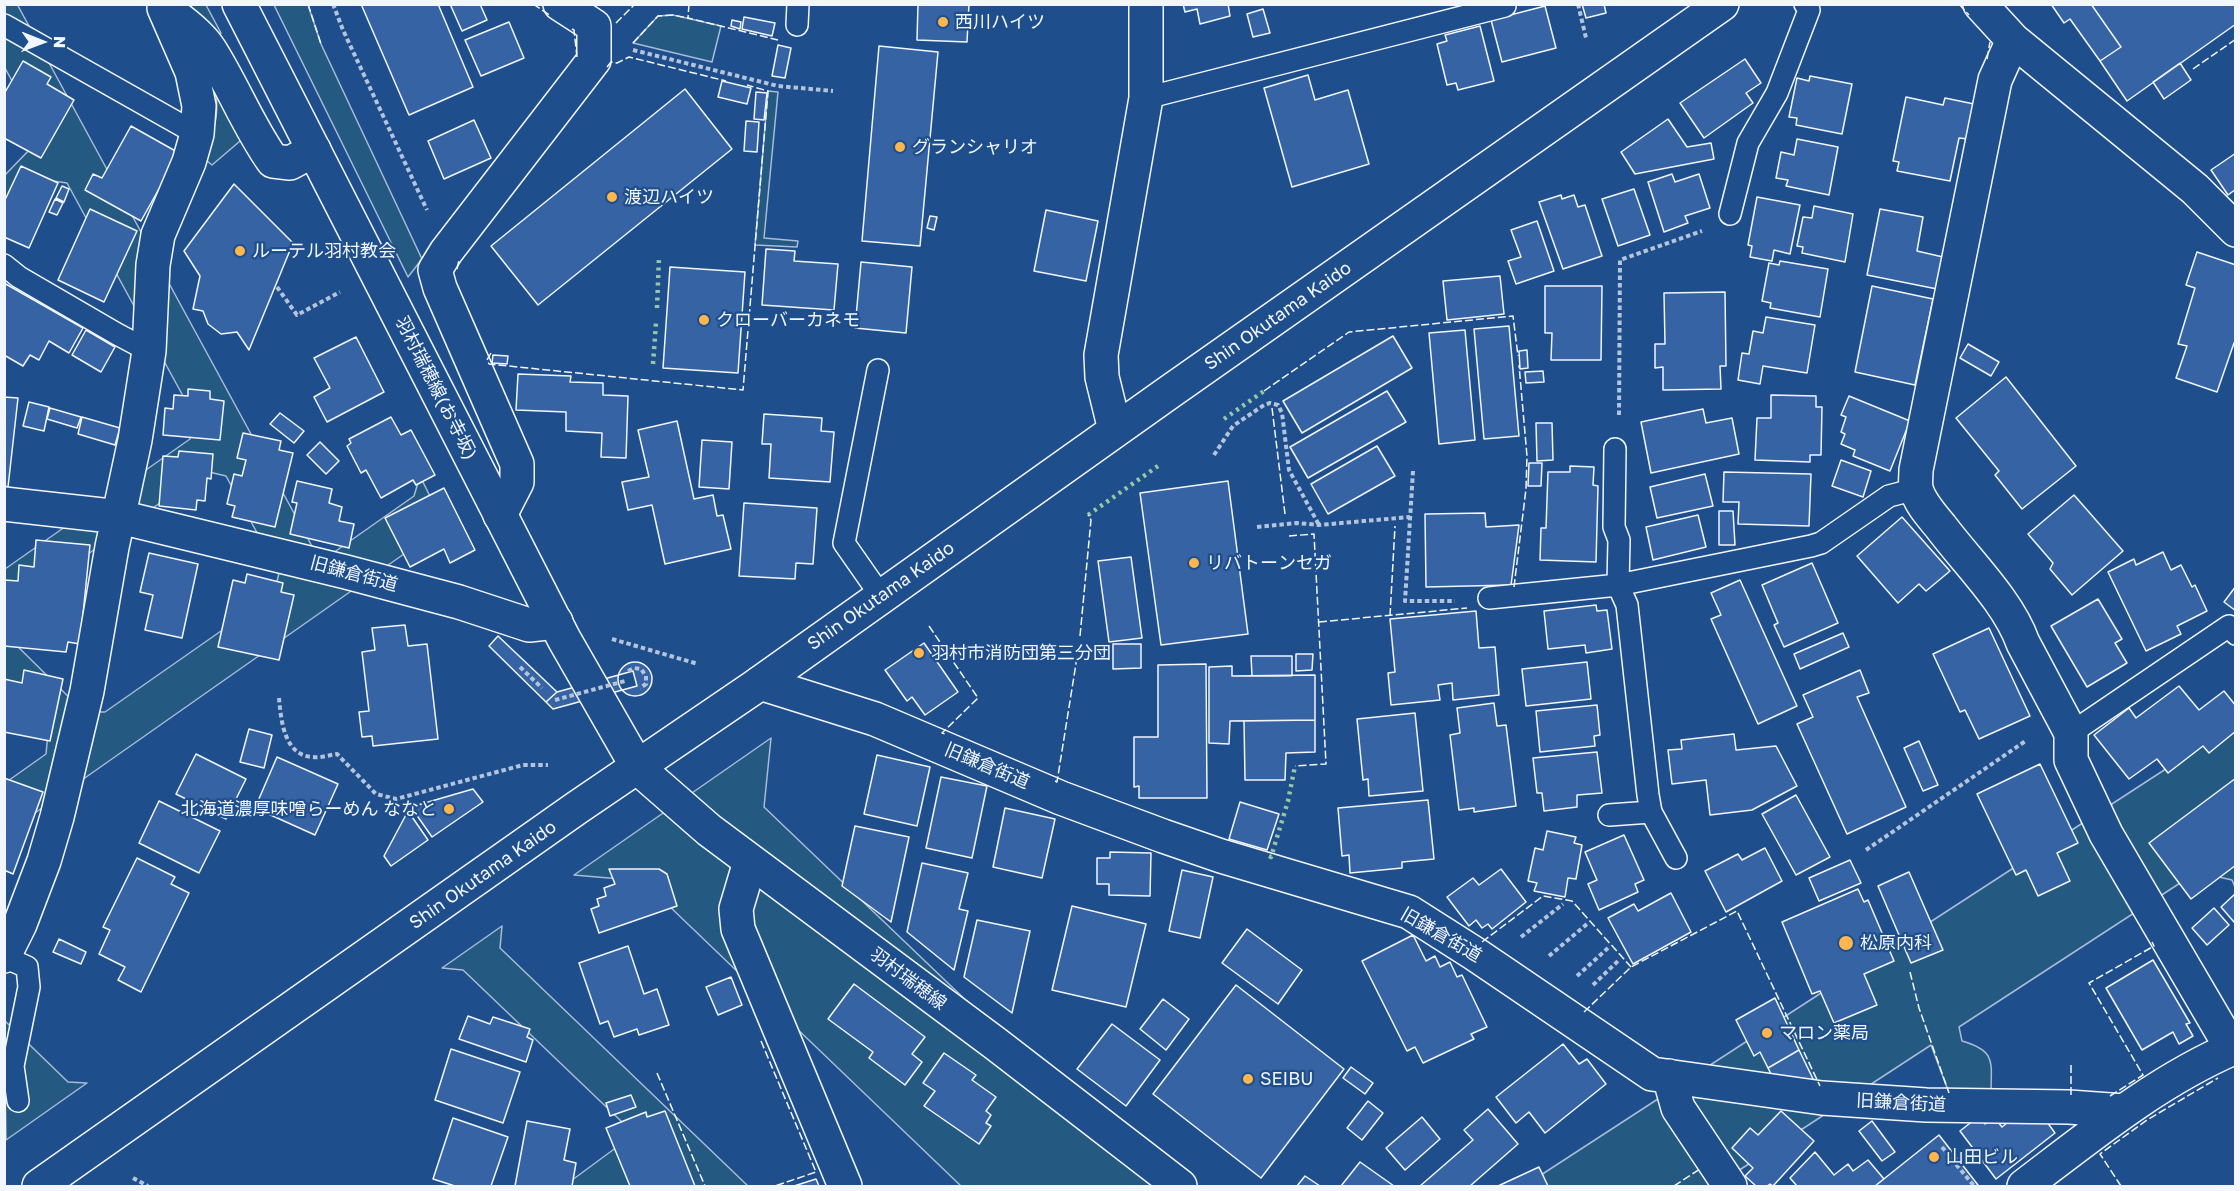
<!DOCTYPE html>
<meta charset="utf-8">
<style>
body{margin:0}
#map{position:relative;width:2240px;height:1191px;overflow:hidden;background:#1f4e8c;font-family:"Golos Text",sans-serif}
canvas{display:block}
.frame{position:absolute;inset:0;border:6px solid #f2f6ff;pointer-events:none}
.north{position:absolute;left:12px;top:12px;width:60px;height:60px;-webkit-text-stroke:4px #1f4e8c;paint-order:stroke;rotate:91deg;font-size:16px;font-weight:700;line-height:24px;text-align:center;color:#f2f6ff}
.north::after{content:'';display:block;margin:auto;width:21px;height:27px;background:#f2f6ff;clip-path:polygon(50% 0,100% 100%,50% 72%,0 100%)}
</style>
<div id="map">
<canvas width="2240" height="1191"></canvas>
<div class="frame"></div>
<div class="north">N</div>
</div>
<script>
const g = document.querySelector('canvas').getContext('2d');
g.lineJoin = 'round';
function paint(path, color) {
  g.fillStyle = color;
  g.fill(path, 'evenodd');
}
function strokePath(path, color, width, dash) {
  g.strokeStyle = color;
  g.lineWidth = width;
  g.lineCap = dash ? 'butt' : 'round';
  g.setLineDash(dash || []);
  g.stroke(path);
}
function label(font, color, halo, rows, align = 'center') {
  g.font = font + ' "Golos Text","Noto Sans JP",sans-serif';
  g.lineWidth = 4.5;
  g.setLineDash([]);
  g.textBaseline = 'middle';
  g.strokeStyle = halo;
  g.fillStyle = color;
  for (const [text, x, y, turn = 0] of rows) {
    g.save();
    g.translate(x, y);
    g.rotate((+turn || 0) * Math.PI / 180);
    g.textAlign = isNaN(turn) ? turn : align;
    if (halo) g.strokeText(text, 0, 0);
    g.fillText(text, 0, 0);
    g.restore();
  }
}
const green = new Path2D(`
 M17,4L313,548L333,553L414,496L420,476L451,539L431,535L5,834V783L46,754L48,733L5,691V634L84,712H105L274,594L279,573L226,476L205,471L5,613V569L190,439L195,418L67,183L46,180L5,223V175L33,146L35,124L5,68V5Z
 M190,5H206L221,33L214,37Z
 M274,5H308L321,44L422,259L408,277Z
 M673,15L721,26L712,62L633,43L658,16Z
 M216,89L246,136L212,165L201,156C215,128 219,120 216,89Z
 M768,91L778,92L764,238L798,241L797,247L755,245Z
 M2235,724V887L2232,880L2197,872L1959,1027L1962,1041C1997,1051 1991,1062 1991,1094L1949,1093L1931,1045L1715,1186H1524Z
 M771,738L764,807L1160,1186H961L643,881L574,875Z
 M502,926L500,948L748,1186H689L673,1171L653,1172L633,1186H564L621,1144L622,1122L463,970L442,968Z
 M4,1020L68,1082L87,1083L6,1140Z`);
paint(green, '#245a82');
strokePath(green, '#a8bbd7', 1.5);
const building = new Path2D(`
 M361,4H438L473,87L409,115Z
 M450,4H480L487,20L462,31Z
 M918,4H969L967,42L917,40Z
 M1183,4H1228L1230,16L1200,24L1197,9L1185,12Z
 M1582,4H1604L1606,13L1586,18Z
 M2051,4H2091L2121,47L2100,61L2070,19L2064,23Z
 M2236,4V24L2127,101L2100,61L2121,47L2091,4Z
 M1545,6L1556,48L1502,62L1491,20Z
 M1263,9L1270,33L1253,37L1247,14Z
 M744,17L775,23L772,36L742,29Z
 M732,20L741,22L740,29L731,26Z
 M509,22L524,58L481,76L465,40Z
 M1480,26L1494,81L1458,90L1456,83L1447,85L1437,44L1447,41L1445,35Z
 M778,45L791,48L785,78L772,76Z
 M879,46L938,52L920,246L862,241Z
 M1745,59L1761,83L1746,93L1753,103L1704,138L1680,103Z
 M23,61L51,77L47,84L74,100L41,158L4,138V94Z
 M2180,63L2191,80L2164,99L2153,82Z
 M1308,75L1315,100L1348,90L1369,164L1292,187L1264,88Z
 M1810,76L1852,84L1842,134L1796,125L1797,118L1789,117L1797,78L1809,81Z
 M722,81L751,88L747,104L718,97Z
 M685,89L732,149L538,305L491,246Z
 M756,92L767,93L764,120L754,119Z
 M1906,97L1943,105L1945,98L1974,104L1968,139L1959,138L1950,181L1897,171L1899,162L1893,161Z
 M1668,119L1687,147L1711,143L1714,159L1635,174L1621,152Z
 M474,120L491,158L444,179L428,141Z
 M746,121L759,122L757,152L744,151Z
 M131,126L179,153L141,221L85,190L93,174L102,178Z
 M1797,139L1838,147L1829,195L1786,186L1788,180L1776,178L1781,152L1794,155Z
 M2236,153V189L2228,195L2211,170Z
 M21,166L58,183L29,248L4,237V202Z
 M1672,174L1675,182L1699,174L1710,208L1685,216L1688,223L1664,232L1648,182Z
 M234,184L293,243L249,350L237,332L221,334L208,324L203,311L193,309L200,276L184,251Z
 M62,186L69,189L64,202L56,198Z
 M1634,189L1650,235L1618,246L1602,199Z
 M1561,195L1562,199L1574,195L1578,207L1585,205L1602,256L1563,269L1539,202Z
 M1757,197L1800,205L1790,254L1774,250L1772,261L1750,257L1752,246L1748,245Z
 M55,199L63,203L57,215L49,212Z
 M1814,206L1853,214L1845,262L1802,253L1803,247L1797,246L1803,217L1812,218Z
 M90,209L137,231L104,302L58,280Z
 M1880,209L1923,217L1917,251L1943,257L1937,289L1867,275Z
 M1046,210L1098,221L1086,281L1034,271Z
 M930,216L937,217L934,230L927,228Z
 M1537,221L1554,271L1516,284L1508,261L1521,257L1511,230Z
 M766,249L795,251L794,261L838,264L834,310L762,305Z
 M2197,252L2236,265V343H2234L2217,392L2176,378L2187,346L2178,344L2195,288L2186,285Z
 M1780,261L1828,269L1820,317L1770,308L1771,303L1762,301L1769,263L1779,265Z
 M861,262L912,267L906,333L855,328Z
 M670,267L745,272L738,373L663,368Z
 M1500,276L1504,314L1447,320L1443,281Z
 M4,283L83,328L69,353L49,341L39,360L30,355L23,366L4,355Z
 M1545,286H1602L1601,360H1551L1552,333H1545Z
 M1872,286L1933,299L1915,385L1855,372Z
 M1725,292L1726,366H1720L1721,389L1663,390V367L1655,368V344H1665L1664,293Z
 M1766,317L1815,325L1807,373L1763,366L1760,384L1738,380L1742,353L1749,354L1753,331L1763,333Z
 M1509,326L1519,436L1484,439L1474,329Z
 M86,330L115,347L101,372L72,355Z
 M1465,330L1475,440L1439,444L1429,333Z
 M1393,336L1412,368L1302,433L1283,401Z
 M356,337L384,392L327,422L314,397L330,388L314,358Z
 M1968,344L1999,362L1991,376L1960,358Z
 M1527,350L1528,368L1520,369L1519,351Z
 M493,355L508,356L507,364L492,363Z
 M1543,371L1544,382L1526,383L1525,372Z
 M518,374L571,376L570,382L603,383V395L628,396L626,458L601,457L602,433L566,431V412L516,410Z
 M2006,377L2076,466L2022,509L1995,475L1999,471L1956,418Z
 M188,389L210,391V399L224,401L220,440L163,435L165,408L173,409L174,395L188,396Z
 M1387,391L1406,422L1308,478L1290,447Z
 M1771,395L1816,396V407H1822L1821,455H1810V462L1755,460L1757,418H1771Z
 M1849,396L1910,421L1890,471L1853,456L1855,450L1841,444L1845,434L1841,432L1846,417L1841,415Z
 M4,397L18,398L8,487L4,486Z
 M29,402L49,407L44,431L23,426Z
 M50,408L81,417L77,428L47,419Z
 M1703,409L1706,423L1732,418L1739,454L1651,473L1641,422Z
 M280,413L304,431L294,443L270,424Z
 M764,414L822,418L821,431L834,432L830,482L769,478L771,444H762Z
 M82,417L120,428L115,445L78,434Z
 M391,417L401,435L411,430L435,475L416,485L413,480L381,498L366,470L361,473L347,446L351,443L349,439Z
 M677,421L694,499L713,495L717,516L723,515L731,549L665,564L652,505L628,510L622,482L649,477L638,430Z
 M1536,423H1552L1553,460L1537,461Z
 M243,433L281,441L279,450L293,453L275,527L232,517L235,506L227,504L234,474L242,476L246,460L237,458Z
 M702,440L732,442L729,489L699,487Z
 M320,442L339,461L326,474L307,455Z
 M1377,446L1395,476L1328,514L1311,484Z
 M179,451L213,454L211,479L207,478L205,501L197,500L196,510L159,506L163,456L178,457Z
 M1841,460L1871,471L1863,497L1832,486Z
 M1529,463H1542L1541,486H1528Z
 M1570,466L1594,467L1593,485L1598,486L1596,562L1540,560L1541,528H1546L1548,472H1570Z
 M1724,472L1811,474L1809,526L1738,524L1739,502H1723Z
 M1705,474L1713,506L1657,518L1650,487Z
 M297,481L332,489L329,503L342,507L339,521L354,524L349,548L290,534L297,503L292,502Z
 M1228,481L1248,634L1161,645L1140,493Z
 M444,488L475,550L450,563L444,549L410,567L385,518Z
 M2074,495L2123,551L2072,595L2050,569L2053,563L2028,534Z
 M744,503L817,508L813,564L796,563L795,579L739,576Z
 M1719,511H1733L1735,545H1719Z
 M1485,513L1486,527L1519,525L1511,585L1426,587L1425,514Z
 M1698,515L1706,547L1653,560L1646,527Z
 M1902,517L1950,571L1926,591L1919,584L1898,603L1857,556Z
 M36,540L90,545L80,644L68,642L66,652L4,646V580L18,581L19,565L34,567Z
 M2163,552L2171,570L2181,565L2192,587L2195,585L2207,611L2177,626L2181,634L2146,651L2108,572L2134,559L2136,565Z
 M149,553L198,564L182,638L145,630L153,595L140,592Z
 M1131,557L1142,638L1109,642L1098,561Z
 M1812,563L1838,623L1784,647L1774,625L1778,623L1762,585Z
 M247,574L283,583L281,592L294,595L279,660L218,647L233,580L245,583Z
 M1740,580L1797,706L1758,724L1711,619L1721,615L1711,593Z
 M2236,586V611L2224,602Z
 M2098,599L2122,639L2115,643L2127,663L2087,687L2051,626Z
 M1596,605L1597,611L1607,610L1612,649L1586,653L1585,645L1548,649L1544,611Z
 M1476,611L1479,648L1495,647L1499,695L1453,700L1452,683L1438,685L1440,700L1391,705L1388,673L1395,672L1390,619Z
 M405,625L408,646L427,644L438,739L373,746L372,736L362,737L359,712L369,711L362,652L375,650L372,628Z
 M1989,628L2030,716L1979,739L1965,710L1960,712L1933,654Z
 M1843,633L1849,647L1800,669L1794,654Z
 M498,636L557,692L546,702L489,646Z
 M924,643L958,692L925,715L912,697L907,701L885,670Z
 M1113,644H1141V668L1113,669Z
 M1296,654H1313L1312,670L1296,671Z
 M1251,656H1292V676H1252Z
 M618 679a17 17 0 1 1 34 0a17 17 0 1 1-34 0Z
 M1587,662L1591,699L1526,706L1522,669Z
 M1206,664L1207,798H1139V786L1134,787V737H1158V665Z
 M1232,666V676L1315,675V720L1230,721L1229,744L1209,743V667Z
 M24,670L63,679L50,741L4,732V679L22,683Z
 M1860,670L1869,693L1857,697L1906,807L1847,834L1797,724L1813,717L1803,695Z
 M633,671L637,686L553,709L546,702L557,692Z
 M2179,686L2199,710L2224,691L2236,706V731L2209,753L2203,746L2168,773L2157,759L2129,779L2094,735L2129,708L2136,718Z
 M1494,703L1497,726L1506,725L1516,806L1474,812V808L1459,810L1450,735L1460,733L1457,708Z
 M1597,705L1600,735L1594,736L1595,746L1540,752L1536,711Z
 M1415,713L1423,791L1369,796L1368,779L1363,780L1357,719Z
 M1315,720V752L1286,753L1285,780H1245L1244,721Z
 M249,729L272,735L264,768L240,762Z
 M1734,734L1736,750L1776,746L1797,786L1752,810L1710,815L1706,780L1672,784L1668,750L1682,749L1681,740Z
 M1919,741L1938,785L1923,791L1904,748Z
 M1597,752L1602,793L1577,795V807L1544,811L1542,793H1537L1533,758Z
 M196,754L246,779L226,819L176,794Z
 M877,755L930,767L917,826L864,814Z
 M277,757L338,784L315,835L255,808Z
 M2040,764L2078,843L2057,853L2070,881L2038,896L2026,870L2016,875L1977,794Z
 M941,777L987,786L972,858L926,848Z
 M4,778L43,792L13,874L4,870Z
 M2236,778V865L2191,899L2149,843Z
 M473,789L483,802L432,837L411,807Z
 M1796,795L1830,857L1796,875L1762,814Z
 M1428,800L1434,859L1402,862V868L1350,873L1349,855L1342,856L1338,808Z
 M159,801L220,831L199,873L139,843Z
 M1240,802L1279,814L1267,850L1229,839Z
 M1005,808L1055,819L1042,878L993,867Z
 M408,811L428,840L391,866L384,856Z
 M855,826L909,837L891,922L842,886Z
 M1547,831L1576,837L1574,843L1582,845L1576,879L1568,878L1565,897L1534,891L1537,883L1528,881L1535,848L1543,850Z
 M1624,835L1644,880L1635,884L1638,892L1599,910L1588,884L1597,880L1585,852Z
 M1765,848L1782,881L1726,912L1705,871L1738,854L1742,860Z
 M1110,852L1151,853L1150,896L1109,895V884H1097V858H1110Z
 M137,858L175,877L171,884L189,893L141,992L118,980L125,967L99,954L110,930L103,927Z
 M1850,860L1861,883L1819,901L1809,878Z
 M922,863L968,873L959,909L968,911L954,970L907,932Z
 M609,869H659L667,874L677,906L599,933L591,909L599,906L597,899L606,896L604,888L615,884Z
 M1501,869L1526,902L1492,929L1488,924L1482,928L1476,920L1469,926L1447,897L1473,878L1479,885Z
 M1182,870L1213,877L1200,938L1169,931Z
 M1909,872L1943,950L1911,963L1878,886Z
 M1858,889L1864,902L1868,900L1894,961L1864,974L1877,1005L1834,1023L1820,991L1812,994L1782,922Z
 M1671,893L1691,932L1633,964L1608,918L1634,904L1638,911Z
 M2236,893V921L2234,922L2221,907Z
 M1072,906L1146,924L1126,1007L1052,990Z
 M2214,908L2229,925L2207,945L2192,928Z
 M977,920L1030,931L1012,1013L964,977Z
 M1247,929L1302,970L1278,1004L1222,963Z
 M1413,935L1426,961L1435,956L1440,967L1450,962L1457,977L1462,975L1487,1027L1471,1034L1474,1039L1423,1063L1415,1047L1407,1051L1362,961Z
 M59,939L86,952L81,964L53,952Z
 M628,946L644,994L657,989L669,1025L639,1035L637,1029L614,1037L608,1021L600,1024L579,963Z
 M2153,960L2190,1023L2186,1024L2193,1036L2179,1044L2173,1032L2142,1050L2106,988Z
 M731,977L742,1005L718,1015L706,987Z
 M854,984L925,1037L912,1054L922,1062L905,1085L869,1058L873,1052L828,1019Z
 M1236,985L1344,1069L1261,1178L1153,1094Z
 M1775,998L1799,1050L1768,1068L1760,1052L1754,1056L1736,1020Z
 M1163,999L1189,1019L1166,1050L1140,1029Z
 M468,1016L490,1024L493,1017L530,1029L527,1037L533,1040L526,1062L459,1039Z
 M1112,1024L1160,1060L1126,1106L1077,1069Z
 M1563,1044L1579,1064L1587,1059L1606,1084L1545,1133L1529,1112L1516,1123L1496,1097Z
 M451,1049L520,1072L503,1123L435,1100Z
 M1799,1050L1816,1085L1773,1078L1768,1068Z
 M944,1053L976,1075L972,1080L996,1097L986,1111L991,1115L986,1123L991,1126L979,1144L924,1106L935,1091L923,1083Z
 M1351,1067L1373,1083L1365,1094L1343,1078Z
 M631,1095L636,1107L610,1116L606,1103Z
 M1368,1101L1383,1113L1362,1140L1347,1128Z
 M1488,1109L1518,1144L1470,1186H1420L1473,1140L1464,1130Z
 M665,1111L695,1186H630L606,1128L646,1112L647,1117Z
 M1781,1111L1814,1141L1773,1186L1770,1184L1767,1186H1756L1745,1176L1753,1168L1732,1148L1750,1128L1758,1135Z
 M1979,1116L1985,1124L1994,1117L2002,1127L2013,1118L2047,1122L2055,1133L1996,1179L1960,1131Z
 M1422,1117L1440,1139L1405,1170L1386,1148Z
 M453,1118L508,1137L491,1186H455L433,1179Z
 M527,1121L570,1129L564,1160L576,1163L572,1186H515Z
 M1872,1121L1895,1152L1882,1161L1859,1131Z
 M1939,1135L1978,1185L1976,1186H1875Z
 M1815,1152L1834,1175L1848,1164L1853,1171L1868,1160L1884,1179L1875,1186H1797L1790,1178Z
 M1360,1162L1394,1186H1341Z
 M1539,1167L1548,1186H1498Z
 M1305,1176L1320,1186H1297Z
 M816,1179L819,1186H794Z`);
paint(building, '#3563a3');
strokePath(building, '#f2f6ff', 1.5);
const lane = new Path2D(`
 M4,25L197,134
 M797,25L798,4
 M1146,98L1505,6
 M1730,214L1748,143L1777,93L1809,10L1805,4
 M4,265L19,277L117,334L149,351
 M878,370L844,543L881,596
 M1615,449L1614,527L1619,540L1618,585L1627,605L1648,795L1651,812L1676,858
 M1489,598L1618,585L1811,546L1821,543L1889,496L1916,489
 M2071,733L2229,626L2236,634
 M1609,815L1651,812
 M4,957L27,967L29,987L13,1066L18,1101`);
const street = new Path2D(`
 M1980,4L2013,40L2195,189L2236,230
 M173,15C187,25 201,36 210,50C233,86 248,126 273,161L290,163L314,150
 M2013,40L1995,80L1916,470C1916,476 1915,483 1916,488C1919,502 1932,516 1941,527C1968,563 2008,601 2023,643L2071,733V760L2106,834L2232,1049
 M1115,430L1102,377L1101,355L1146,98V4
 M4,504L120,517L346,572L459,602L529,625L556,622
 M500,515L517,482V464L440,288L435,270L446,252L594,60V26L560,4
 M760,683L875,719L1061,798L1163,836L1221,856L1409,912L1475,954L1652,1074L1822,1098L1926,1105L2069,1107L2124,1111
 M750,862L736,909L738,929L845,1186
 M4,956L20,924L44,861L57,817L87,691L112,547L135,440L149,351L153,265L158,235L189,162L197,134L199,106L192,72L164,8
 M1669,1076L1678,1108L1730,1186
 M2024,1186C2090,1136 2158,1080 2236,1047`);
const secondary = new Path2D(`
 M239,4L564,639L638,768L709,830L996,1044L1180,1186`);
const primary = new Path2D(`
 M39,1186L578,807L753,688L1168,393L1722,4`);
strokePath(lane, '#f2f6ff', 24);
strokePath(street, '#f2f6ff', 36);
strokePath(secondary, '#f2f6ff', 36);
strokePath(primary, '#f2f6ff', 36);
strokePath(new Path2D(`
 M333,4L343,30L427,210
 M1578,4L1586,38
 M633,50L778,86L833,91
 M277,287L297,315L340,292
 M1619,415L1620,260L1702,231
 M1214,455L1233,426L1264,405L1270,403L1278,405L1282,413L1289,470L1319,525
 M1413,471L1405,601H1455
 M1257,527L1297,523L1319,525L1410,517
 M612,639L698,664
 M520,667L542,688
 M628,671L634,668L641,669L646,676V684L640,688
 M279,698C281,720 284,756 313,757C321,758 329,755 337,754L376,794L396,799L523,765H548
 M1866,850L2027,740
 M1521,937L1563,904
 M1549,956L1587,924
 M1577,976L1608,948
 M1593,985L1619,960
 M1942,1147L1974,1186
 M133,1178L148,1186`), '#b3c4dc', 4, [4.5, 3]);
strokePath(lane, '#1f4e8c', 21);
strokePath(street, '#1f4e8c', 33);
strokePath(secondary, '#1f4e8c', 33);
strokePath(primary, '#1f4e8c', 33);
strokePath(new Path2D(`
 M555,700L625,681`), '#b3c4dc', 4, [4.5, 3]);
strokePath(new Path2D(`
 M657,308L659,257
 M653,364L656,323
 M1224,419L1264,391
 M1088,515L1158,466
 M1269,856L1271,857L1288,801L1295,766`), '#97c8a6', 4.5, [3, 4.5]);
strokePath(new Path2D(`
 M308,4L321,44
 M533,4L551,16
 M689,4L688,18L778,40
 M1959,4L1969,15
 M616,23L635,4
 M572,29L574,30L577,57
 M633,43L658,16L673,15L688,18
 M1987,59L1990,42
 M607,67L611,62L617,63L629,57L726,81
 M2193,69L2236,39
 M457,269L459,260
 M491,353L487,360L489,364L743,390L768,91L747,85
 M1264,391L1349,332L1513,316L1518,356
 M1272,408L1285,514
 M1289,536L1314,534L1326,764L1295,766
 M1514,587L1526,489L1527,456L1519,365
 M1390,616L1395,526
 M1319,622L1467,608
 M929,626L978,698L942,733L945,734
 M1080,636L1091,520L1088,515
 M1055,781L1057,782L1079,645
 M1482,942L1543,896L1572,901L1631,967
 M1910,972L1919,1008L1949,1093
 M1584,1012L1631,967L1737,911L1820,1086
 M761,1041L816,1172L775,1186
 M2071,1065V1095
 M657,1073L705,1186
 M2110,1096L2143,1075L2089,983L2154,946L2152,942
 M1674,1186L1700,1169
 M2121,1186L2100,1154L2147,1120L2218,1078`), '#f2f6ff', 1.5, [8, 3]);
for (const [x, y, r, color] of [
 [943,22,6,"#ffb74d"],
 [900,147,6,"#ffb74d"],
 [612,197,6,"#ffb74d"],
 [240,251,6,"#ffb74d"],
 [704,320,6,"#ffb74d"],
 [1194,563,6,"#ffb74d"],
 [919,653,6,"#ffb74d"],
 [449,809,6,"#ffb74d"],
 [1846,943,8,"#ffb74d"],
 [1767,1033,6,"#ffb74d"],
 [1248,1079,6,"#ffb74d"],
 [1934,1157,6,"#ffb74d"]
]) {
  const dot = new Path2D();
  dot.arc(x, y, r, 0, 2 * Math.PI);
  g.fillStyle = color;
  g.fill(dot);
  strokePath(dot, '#1f4e8c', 2);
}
label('18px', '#f2f6ff', '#1f4e8c', [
 ["西川ハイツ",955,22],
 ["グランシャリオ",912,147],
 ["渡辺ハイツ",624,197],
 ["ルーテル羽村教会",252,251],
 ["クローバーカネモ",716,320],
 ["リバトーンセガ",1206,563],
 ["羽村市消防団第三分団",931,653],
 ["北海道濃厚味噌らーめん ななと",437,809,"right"],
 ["松原内科",1860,943],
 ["マロン薬局",1779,1033],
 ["SEIBU",1260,1079],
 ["山田ビル",1946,1157]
], 'left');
label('18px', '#f2f6ff', '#1f4e8c', [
 ["Shin Okutama Kaido",1278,316,-35],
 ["羽村瑞穂線(お寺坂)",436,388,63],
 ["旧鎌倉街道",354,574,15],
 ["Shin Okutama Kaido",881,596,-35],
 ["旧鎌倉街道",987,766,23],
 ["Shin Okutama Kaido",483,875,-35],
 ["旧鎌倉街道",1441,935,30],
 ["羽村瑞穂線",908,979,37],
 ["旧鎌倉街道",1901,1103,3]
]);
</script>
